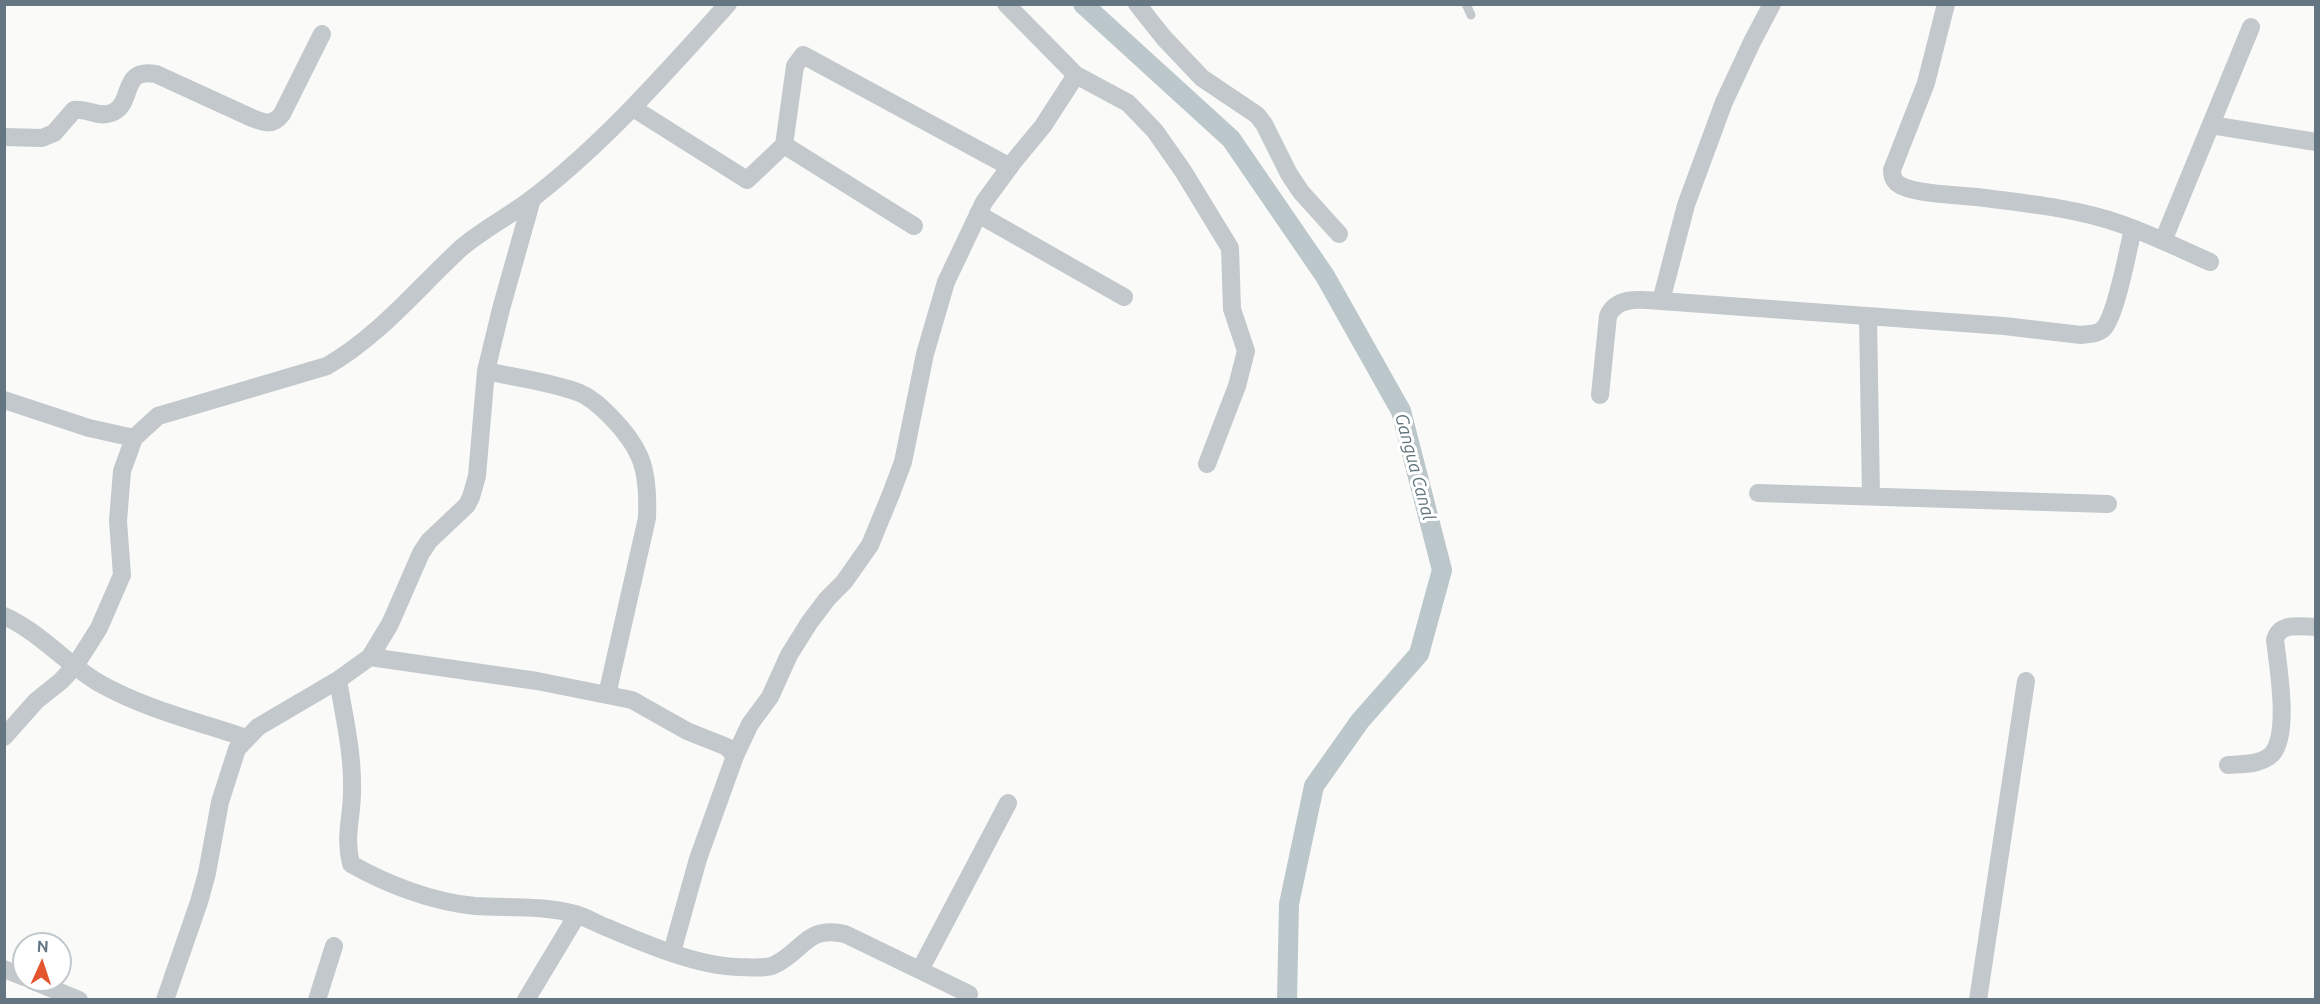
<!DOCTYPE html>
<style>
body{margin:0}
#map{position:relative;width:2320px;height:1004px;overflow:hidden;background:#fafaf8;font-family:Ubuntu,sans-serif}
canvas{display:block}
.frame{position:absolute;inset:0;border:6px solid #657683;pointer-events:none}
.north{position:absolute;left:12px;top:932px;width:60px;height:60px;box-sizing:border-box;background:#fff;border:2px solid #c1c8cd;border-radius:50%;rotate:3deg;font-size:16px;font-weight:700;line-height:24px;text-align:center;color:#657683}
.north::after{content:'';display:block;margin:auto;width:21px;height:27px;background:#e4572e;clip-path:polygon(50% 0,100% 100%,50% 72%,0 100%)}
</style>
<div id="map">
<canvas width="2320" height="1004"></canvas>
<div class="frame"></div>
<div class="north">N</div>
</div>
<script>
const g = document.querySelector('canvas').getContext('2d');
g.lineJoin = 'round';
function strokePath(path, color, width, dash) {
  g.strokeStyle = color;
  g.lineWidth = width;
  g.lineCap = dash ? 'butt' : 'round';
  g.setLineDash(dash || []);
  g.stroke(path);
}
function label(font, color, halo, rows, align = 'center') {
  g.font = font + ' Ubuntu,sans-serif';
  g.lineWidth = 6;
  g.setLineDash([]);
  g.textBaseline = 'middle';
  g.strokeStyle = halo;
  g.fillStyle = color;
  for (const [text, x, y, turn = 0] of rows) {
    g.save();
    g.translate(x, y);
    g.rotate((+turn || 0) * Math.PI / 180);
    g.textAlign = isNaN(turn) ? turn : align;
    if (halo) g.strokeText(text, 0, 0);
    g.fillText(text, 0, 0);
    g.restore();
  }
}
strokePath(new Path2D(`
 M1083,4L1231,139L1325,276L1401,411L1442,570L1419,654L1360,721L1314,786L1289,904L1287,1000`), '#bbc7cb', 20);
strokePath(new Path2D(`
 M1466,4L1471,15`), '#c3c8cc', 9);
strokePath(new Path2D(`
 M1006,4L1076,75L1128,103L1155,131L1183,171L1230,248L1232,309L1246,351L1237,386L1207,464
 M1137,4L1164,38L1202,78L1257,115L1264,124L1289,174L1301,192L1339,234
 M1946,4L1926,83L1892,170C1892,174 1893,179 1896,182C1906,194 1960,195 1976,197C2024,203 2076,208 2121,224C2152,235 2181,249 2210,262
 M633,108L747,180L784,145L795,66L803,55L1010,167
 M2211,125L2316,142
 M4,137L42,138L54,133L74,110C86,108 99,118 111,113C135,105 119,67 156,74L252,118C264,123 273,126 282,114L322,34
 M784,145L914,226
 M978,214L1124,297
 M2163,241L2251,27
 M1661,301L1686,205L1724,102L1752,42L1772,4
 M1868,317L1871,496
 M486,371C517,378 551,382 580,393C592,398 601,407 609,415C643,449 649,471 647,518L607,695
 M1600,395L1608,316C1617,295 1643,300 1661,301L2004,326L2081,335C2089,334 2098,334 2103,329C2116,317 2128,249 2133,229
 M4,400L89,428L134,438
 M1758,493L2108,504
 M4,616C40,632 65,663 99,683C145,709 196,721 246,738
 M370,657L537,681L632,700L687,731L727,747L735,756
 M338,680C344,716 353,753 352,791C352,819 344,835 351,864C388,885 433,902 475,906C509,908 542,905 575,914C586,917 597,924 608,928C646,944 697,966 738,967C749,967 765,969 774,965C804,951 806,925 845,934L969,994
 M4,737L36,701L61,681L75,666L99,628L122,575L118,521L122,471L134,438L158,416L327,366C379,336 417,289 460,249C484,228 514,214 538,194C609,138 667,71 728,4
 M2228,765C2242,764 2261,765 2272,754C2290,734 2278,666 2275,640C2280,621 2301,627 2316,627
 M672,952L698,859L735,756L750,724L770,697L789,655L809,623L827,599L844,582L870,545L891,494L903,462L925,354L946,282L984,202L1014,161L1043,126L1076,75
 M4,969L24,977
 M920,970L1008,803
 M31,980L79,1000
 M165,1000L199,902L207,873L220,802L237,749L258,727L338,680L370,657L390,624L421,553L429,541L467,505L471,497L477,476L486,371L501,309L532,199
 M317,1000L334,946
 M526,1000L577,915
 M1978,1000L2026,681`), '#c3c8cc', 18);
label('italic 18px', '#60757c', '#fff', [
 ["Gangua Canal",1415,467,75]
]);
</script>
